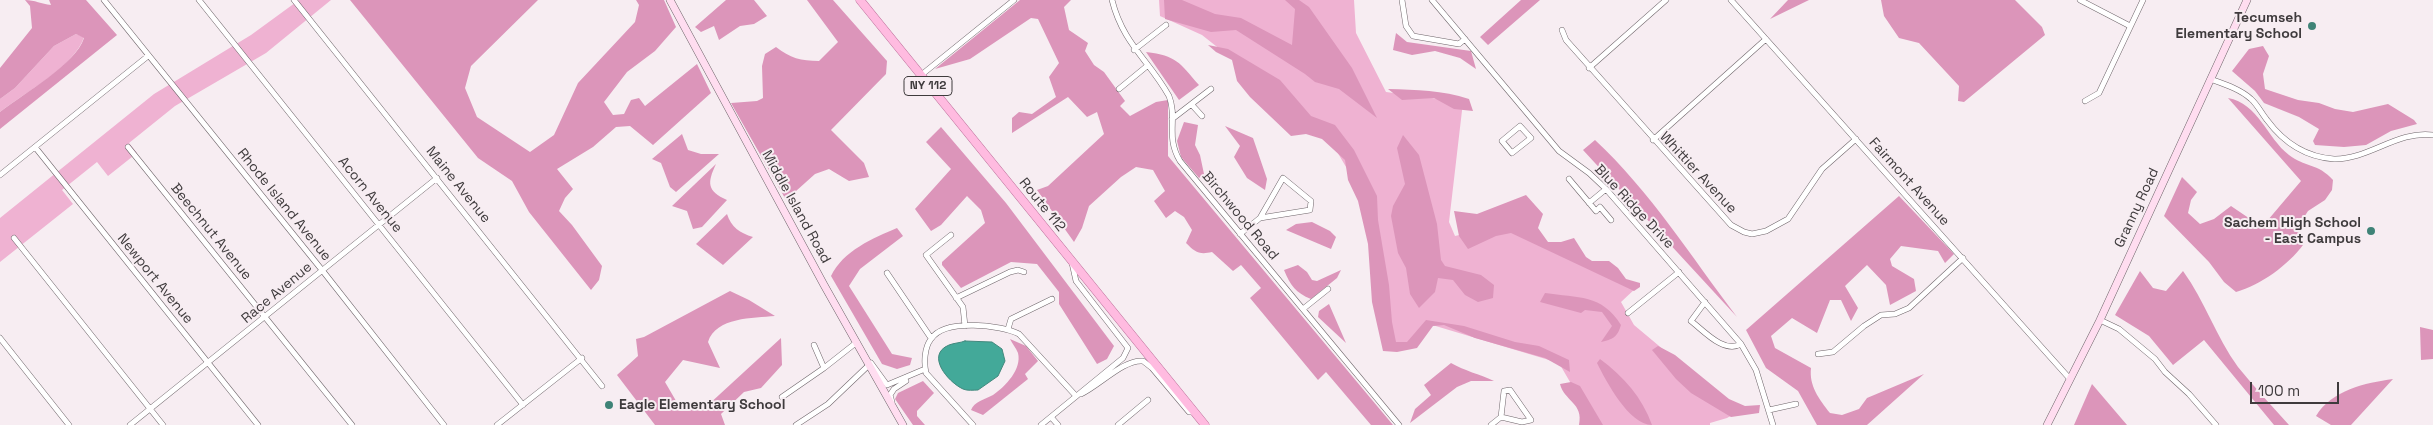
<!DOCTYPE html>
<style>
body{margin:0}
#map{position:relative;width:2433px;height:425px;overflow:hidden;background:#f7edf2;font-family:"Space Grotesk",sans-serif}
canvas{display:block}
.scale{position:absolute;left:2250px;top:382px;width:89px;height:22px;box-sizing:border-box;border:2px solid #3f3b3d;border-top:0;padding-left:6px;font-size:15px;line-height:18px;white-space:nowrap;color:#3f3b3d;-webkit-text-stroke:4px #f7edf2;paint-order:stroke}
</style>
<div id="map">
<canvas width="2433" height="425"></canvas>
<div class="scale">100 m</div>
</div>
<script>
const g = document.querySelector('canvas').getContext('2d');
g.lineJoin = 'round';
function paint(path, color) {
  g.fillStyle = color;
  g.fill(path, 'evenodd');
}
function strokePath(path, color, width, dash) {
  g.strokeStyle = color;
  g.lineWidth = width;
  g.lineCap = dash ? 'butt' : 'round';
  g.setLineDash(dash || []);
  g.stroke(path);
}
function label(font, color, halo, rows, align = 'center') {
  g.font = font + ' "Space Grotesk",sans-serif';
  g.lineWidth = 4;
  g.setLineDash([]);
  g.textBaseline = 'middle';
  g.strokeStyle = halo;
  g.fillStyle = color;
  for (const [text, x, y, turn = 0] of rows) {
    g.save();
    g.translate(x, y);
    g.rotate((+turn || 0) * Math.PI / 180);
    g.textAlign = isNaN(turn) ? turn : align;
    if (halo) g.strokeText(text, 0, 0);
    g.fillText(text, 0, 0);
    g.restore();
  }
}
paint(new Path2D(`
 M299,0H331L266,53L175,106L129,143L137,153L108,176L97,162L62,190L73,204L0,262V218L154,94L251,35Z
 M1159,0H1354L1356,33L1386,92L1463,102L1449,222L1455,236L1510,223L1637,287L1621,302L1634,325L1738,412L1727,418L1710,423V425H1595L1559,363L1429,324L1411,346L1390,344L1362,194L1326,133L1202,35L1160,16Z
 M76,34L84,37C75,66 24,93 0,112V99L15,88L54,46Z`), '#efb2d2');
paint(new Path2D(`
 M25,0C35,0 41,4 51,5L49,0H86L117,35L0,129V112C23,94 76,64 84,38L76,34L54,46L15,88L0,99V68L32,28L30,6Z
 M350,0H538L471,66L465,88L477,117L530,152L554,135L578,83L635,22L639,5L636,0H664L676,27L655,51L627,72L604,102L613,115L624,114L631,100L639,98L645,106L697,64L711,93L653,145L630,126L616,127L593,147L557,169L573,189L565,198L559,211L572,225L602,266L599,280L591,290L529,212L512,181L478,158Z
 M726,0H754L767,16L754,24L740,26L719,40L714,26L701,32L695,27Z
 M807,0H833L887,61L886,74L831,130L864,163L869,177L849,181L829,169L815,174L786,200L731,103L757,101L763,98L762,66L765,54L776,47C790,58 801,61 819,61L838,42Z
 M1020,0H1071L1064,7L1069,30L1088,43L1085,51L1094,65L1104,72L1125,101L1120,106L1130,116L1156,102L1168,100V156L1393,425H1371L1326,372L1318,380L1250,298L1261,288L1241,265L1233,271L1212,252C1199,255 1195,252 1186,243L1192,230L1184,217L1175,211L1166,218L1154,201L1165,191L1153,170L1136,167L1121,177L1089,206L1082,228L1074,242L1037,190L1048,186L1104,134L1097,112L1087,117L1068,97L1012,133V118L1019,112L1032,114L1056,97L1049,77L1059,63L1038,19L1031,18L970,59L935,69Z
 M1164,0H1182L1215,14L1241,18L1292,45L1295,9L1285,0H1299L1309,7L1352,68L1377,118L1339,89L1315,82L1305,74L1236,30L1211,32L1165,19Z
 M1521,0H1540L1488,45L1480,37Z
 M1788,0H1809L1770,19Z
 M1881,0H2015L2042,27L2045,35L1964,102L1958,101L1959,86L1919,43L1899,38L1884,16Z
 M1396,33L1407,42L1471,51L1476,69L1460,58L1435,51L1412,55L1393,50Z
 M1208,45L1228,49L1280,80L1311,116L1335,125L1354,150L1377,196L1378,220L1389,285L1392,322L1396,342H1407L1426,320L1464,326L1515,342L1539,346L1569,360L1570,372L1545,358L1475,338L1444,325L1433,326L1417,348L1397,352L1383,351L1372,302L1368,244L1358,201L1348,180L1345,160L1322,139L1306,134L1291,136L1250,97L1237,81L1232,60L1216,52Z
 M2263,46L2269,56L2263,74L2265,89L2298,100L2319,103L2335,109L2353,112L2388,104L2414,120L2417,124L2391,131L2366,145L2344,147L2315,145L2313,141L2319,129L2299,117L2264,103L2255,91L2232,71L2249,49Z
 M1146,52C1177,56 1179,62 1199,85L1179,100Z
 M1388,89C1417,90 1442,90 1469,99L1473,111L1454,109L1434,98L1402,100Z
 M2228,98C2258,103 2267,138 2289,155C2304,167 2318,163 2333,180L2332,190L2325,200L2308,211L2299,225L2303,245C2288,265 2261,285 2236,292L2224,282L2209,262L2164,216L2182,177L2197,192L2191,200L2188,213L2200,224L2214,219L2231,206L2262,227L2301,181Z
 M1184,122L1198,125L1195,145L1200,155L1204,174L1199,178L1181,157L1177,141Z
 M1225,126L1253,138L1267,179L1265,190L1247,178L1234,157L1240,146Z
 M941,127L1006,203L1114,346L1107,359L1097,364L1059,304V292L1037,264L1011,262L961,288L942,265V262L985,223L981,210L967,196L941,225L931,231L915,209L951,169L926,142Z
 M682,134L688,150L701,154H719L676,192L670,187L661,163L652,159Z
 M1403,135L1419,155L1437,224L1441,260L1445,266L1481,275L1494,285L1493,298L1478,302L1465,295L1453,280L1438,278L1435,292L1419,308L1410,294L1406,268L1398,253L1391,216L1393,206L1405,184L1397,148Z
 M1595,140C1650,191 1692,258 1737,317L1583,150Z
 M716,164C707,183 707,191 727,200L702,227L693,229L687,211L672,206Z
 M1526,195L1543,214L1538,228L1548,242H1561L1574,238L1586,257L1592,261H1609L1618,268L1626,279L1640,283V287L1634,291L1511,233L1496,236L1468,249L1459,236L1454,211L1477,214Z
 M1899,196L1954,254L1945,263L1938,251L1901,246L1890,259L1892,266L1914,279L1916,291L1890,305L1886,285L1867,265L1845,286L1858,308L1851,321L1841,300H1830L1817,333L1792,318L1771,336L1775,348L1811,368C1809,386 1819,399 1830,413L1842,415L1859,409L1867,398L1924,374L1867,425H1817L1798,391L1766,368L1746,330Z
 M727,214C731,227 740,233 753,237L723,265L696,244Z
 M1312,222L1330,231L1336,237L1331,249L1286,230L1296,224Z
 M897,228L903,236L860,269L849,286L892,354L912,358L910,365L897,369L882,364L831,276C843,251 873,238 897,228Z
 M1298,265L1307,272L1312,280L1317,281L1341,270L1337,278L1311,299C1296,293 1290,285 1284,270Z
 M2140,271L2153,288L2166,291L2183,271C2205,301 2216,337 2238,367C2254,387 2272,406 2289,425H2274L2204,340L2173,365L2149,336L2115,315Z
 M730,291L749,300L775,316C753,318 716,317 708,342L720,368L683,360L665,382L679,406H707L781,338L782,365L761,388L744,392L721,414L725,425H655L617,375L638,356L636,339L644,337Z
 M1545,293C1578,298 1602,294 1621,325C1617,338 1613,339 1601,342L1612,326L1602,312L1585,310L1581,313L1540,302Z
 M1329,304L1346,343L1318,317L1319,311Z
 M2420,327L2433,330V359L2421,360Z
 M1010,339L1026,346L1038,361L1025,374L1028,379L983,415L971,410C974,402 985,399 993,395C1006,386 1022,369 1018,353C1016,348 1012,343 1010,339Z
 M1658,346L1675,355L1729,399L1745,406L1760,405L1759,413L1731,417L1691,393L1676,379L1652,350Z
 M1600,359C1624,377 1642,397 1652,425C1629,425 1606,381 1597,363Z
 M1451,363C1465,371 1479,374 1494,381H1471L1457,387L1410,423L1415,409L1431,395L1424,385Z
 M2393,379L2351,425H2331L2316,416C2332,390 2365,383 2393,379Z
 M923,381L934,393L917,411V416L925,425H913L895,399L898,393Z
 M1571,382L1580,386L1603,425H1579C1584,403 1564,401 1560,384Z
 M2092,384L2127,425H2074Z`), '#dc95ba');
const water = new Path2D(`
 M965,341L992,342L1002,349L1005,361L998,376L978,390C974,390 967,391 963,389C948,382 925,355 949,345C954,343 960,343 965,341Z`);
paint(water, '#43a999');
strokePath(water, '#42887d', 1);
const street = new Path2D(`
 M104,0L322,270L444,425
 M199,0L523,405
 M294,0L602,386
 M1112,0C1123,44 1149,60 1169,96C1178,119 1165,136 1180,161L1399,425
 M1402,0L1406,26L1413,36L1459,44L1465,39
 M1432,0L1559,151L1589,173L1606,189L1741,344L1756,370L1773,425
 M1731,0L2070,379
 M2080,0L2130,26
 M1562,30L1566,40L1731,225L1744,232L1752,234L1766,231L1788,219L1822,169L1856,139
 M1134,50L1166,25
 M1589,68L1666,0
 M920,76L1014,0
 M2210,79C2224,84 2240,89 2251,99C2257,104 2262,114 2267,120C2284,143 2305,157 2334,159C2368,160 2398,130 2433,135
 M1119,89L1147,66
 M2085,101L2099,93L2143,0
 M1192,105L1202,116
 M1172,119L1211,89
 M1520,126L1531,138L1512,153L1502,141Z
 M1653,140L1766,39
 M35,147L258,425
 M128,147L352,425
 M0,175L148,56
 M1283,178L1311,201L1310,210L1260,218Z
 M1569,179L1596,211L1600,207L1611,220
 M1589,203L1606,189
 M1240,234L1260,218
 M951,235L926,255L963,307L965,326
 M14,238L163,425
 M887,273L931,338
 M956,298L1010,272L1018,270L1024,272
 M1705,302L1691,321C1704,331 1724,354 1741,344
 M1303,309L1328,289
 M1628,313L1679,272
 M2100,320L2119,329L2155,359L2165,372L2189,394L2216,425
 M1008,329L1011,319L1052,299
 M0,338L69,425
 M814,345L824,368
 M1818,354L1833,352L1864,326L1881,315L1895,314L1909,308L1963,258
 M871,363L887,385L925,369
 M1081,394C1100,385 1124,359 1143,361L1152,368L1189,412H1195
 M782,397L824,368L857,342
 M892,402L890,395L894,389L906,381
 M1769,410L1796,404
 M1051,417L1058,425
 M130,425L437,178
 M497,425L582,358
 M796,425L828,404L870,364
 M973,425L926,373C924,363 924,348 931,339C945,318 1001,325 1019,334L1076,396
 M1041,425L1123,358L1128,348L1076,281L1072,263
 M1118,425L1148,400
 M1491,425L1501,417L1522,422L1531,420L1510,390L1504,391L1501,417`);
const secondary = new Path2D(`
 M670,0L824,285L903,425
 M2047,425L2100,320L2247,0`);
const primary = new Path2D(`
 M860,0L1205,425`);
strokePath(street, '#6e656a', 6);
strokePath(secondary, '#6e656a', 8);
strokePath(primary, '#bc709a', 9);
strokePath(street, '#fff', 5);
strokePath(secondary, '#ffddf0', 7);
strokePath(primary, '#ffbbe0', 8);
for (const [x, y, r, color] of [
 [2312,26,5,"#3f8377"],
 [2371,231,5,"#3f8377"],
 [609,405,5,"#3f8377"]
]) {
  const dot = new Path2D();
  dot.arc(x, y, r, 0, 2 * Math.PI);
  g.fillStyle = color;
  g.fill(dot);
  strokePath(dot, '#f7edf2', 2);
}
for (const [x, y, w] of [
 [928,86,48]
]) {
  const box = new Path2D();
  box.roundRect(x - w / 2, y - 9.5, w, 19, 4);
  g.fillStyle = '#f7edf2';
  g.fill(box);
  strokePath(box, '#3f3b3d', 1);
}
label('bold 12px', '#3f3b3d', null, [
 ["NY 112",928,86]
]);
label('bold 14px', '#3f3b3d', '#f7edf2', [
 ["Tecumseh",2302,18],
 ["Elementary School",2302,34],
 ["Sachem High School",2361,223],
 ["- East Campus",2361,239],
 ["Eagle Elementary School",619,405,"left"]
], 'right');
label('14px', '#3f3b3d', '#f7edf2', [
 ["Whittier Avenue",1698,173,47],
 ["Fairmont Avenue",1909,182,48],
 ["Maine Avenue",458,185,51],
 ["Acorn Avenue",370,195,51],
 ["Rhode Island Avenue",284,205,51],
 ["Route 112",1042,205,51],
 ["Middle Island Road",796,207,61],
 ["Blue Ridge Drive",1634,207,47],
 ["Granny Road",2137,208,-65],
 ["Birchwood Road",1240,216,50],
 ["Beechnut Avenue",211,232,51],
 ["Newport Avenue",155,279,51],
 ["Race Avenue",277,293,-40]
]);
</script>
